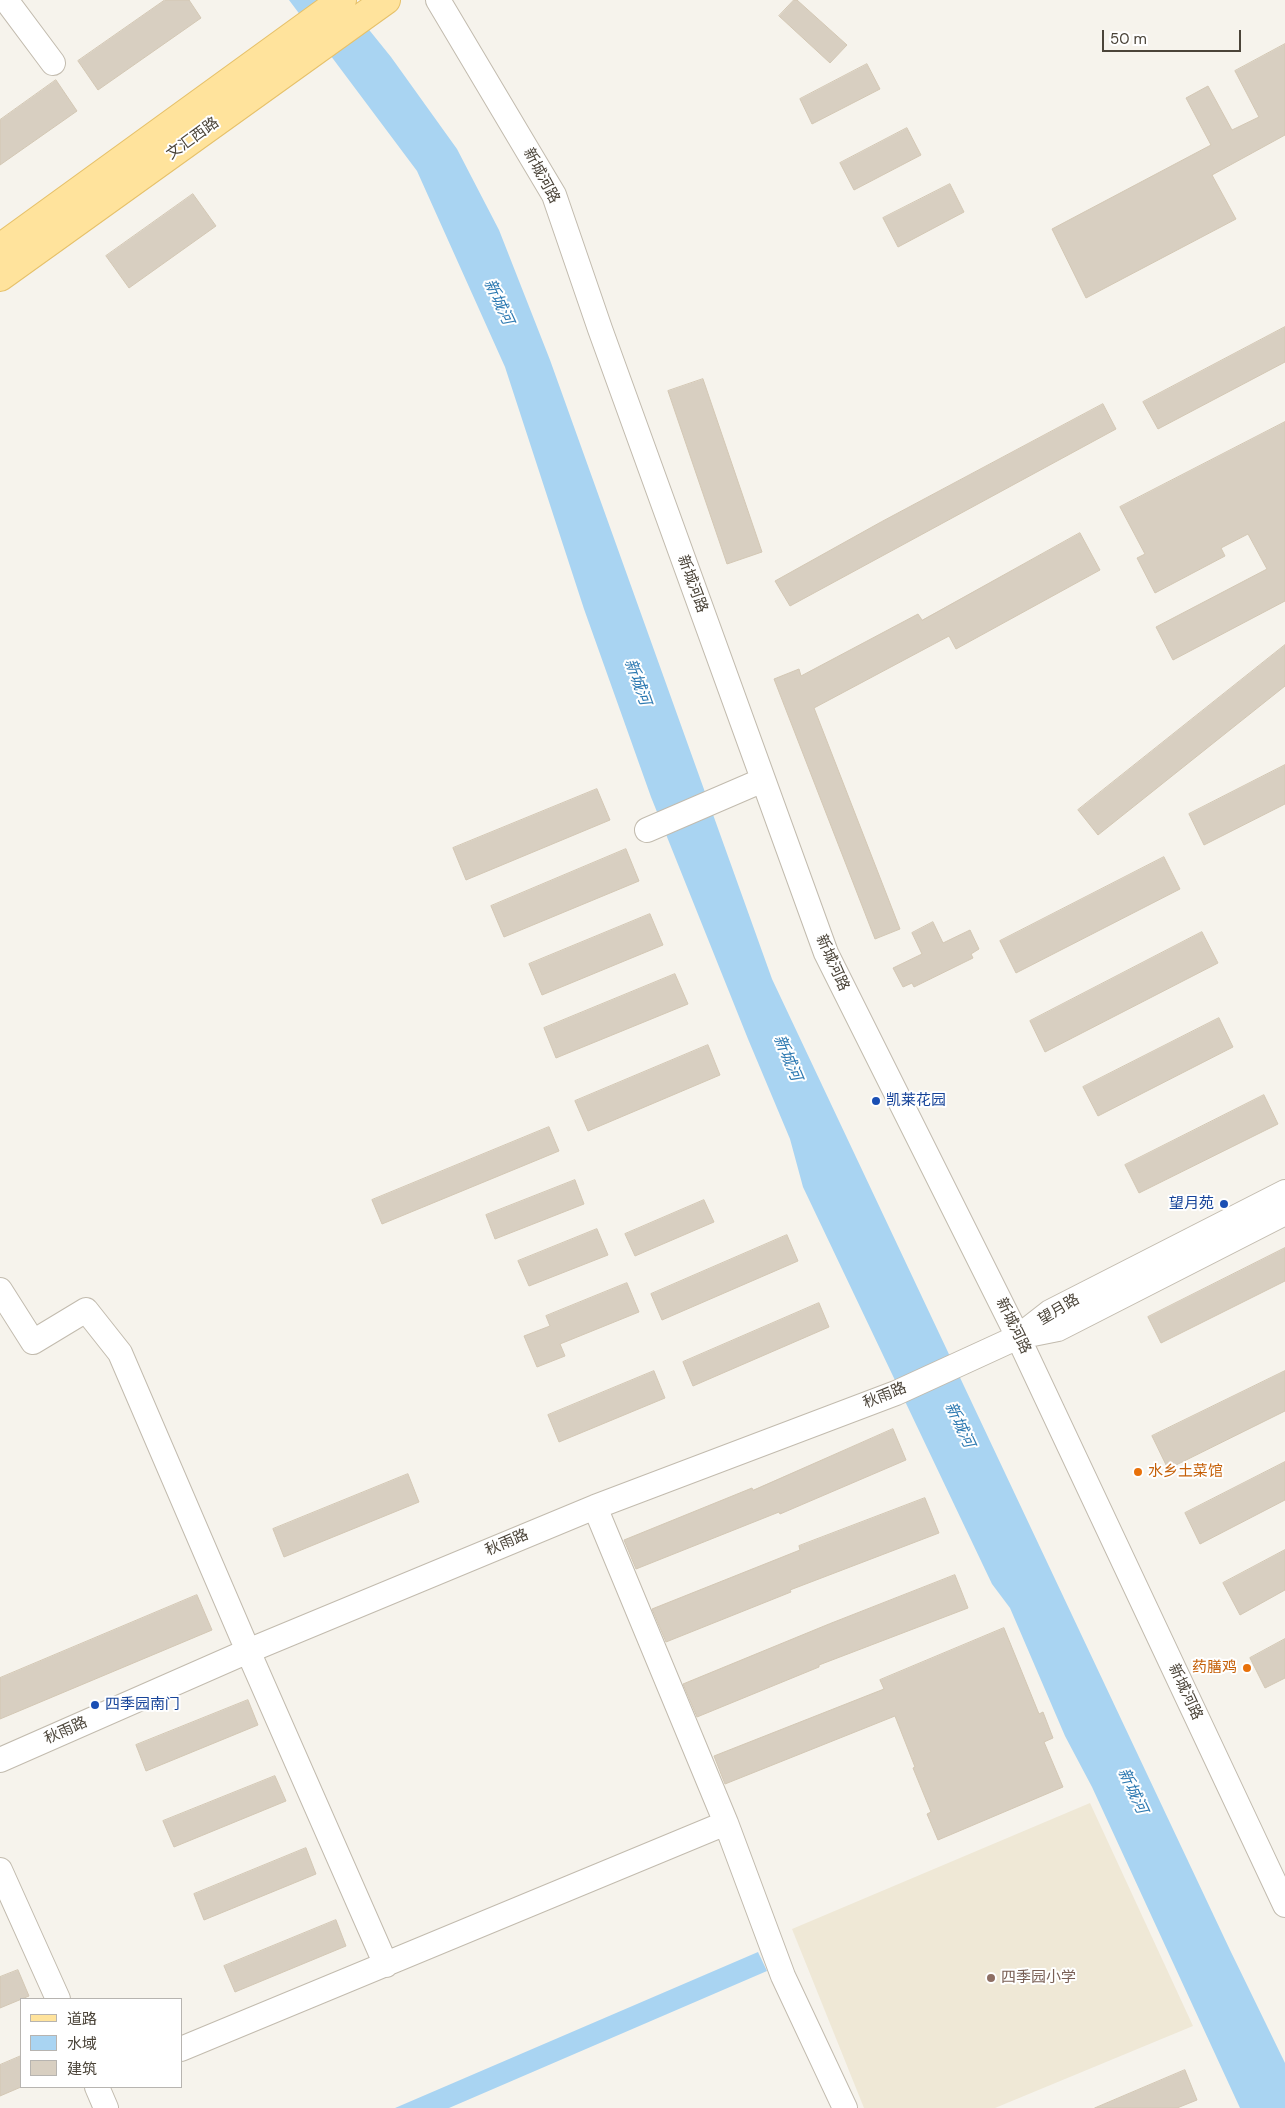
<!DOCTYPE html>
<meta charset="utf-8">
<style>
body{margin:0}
#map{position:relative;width:1285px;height:2108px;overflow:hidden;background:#f6f3ec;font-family:"DM Sans","Noto Sans SC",sans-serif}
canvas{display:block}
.legend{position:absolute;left:20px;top:1998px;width:162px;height:90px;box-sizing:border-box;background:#fff;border:1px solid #b7b4b0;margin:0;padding:6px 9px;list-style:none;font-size:15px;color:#4b4439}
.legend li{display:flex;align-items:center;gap:10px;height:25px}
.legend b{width:25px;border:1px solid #b7b4b0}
.scale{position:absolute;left:1102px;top:30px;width:139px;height:22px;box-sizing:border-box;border:2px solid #4b4439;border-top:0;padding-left:6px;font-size:15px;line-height:18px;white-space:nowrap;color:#4b4439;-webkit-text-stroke:4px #fff;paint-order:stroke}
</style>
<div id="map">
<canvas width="1285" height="2108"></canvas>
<ul class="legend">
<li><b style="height:6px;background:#ffe39c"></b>道路</li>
<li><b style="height:14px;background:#a9d4f2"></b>水域</li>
<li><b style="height:14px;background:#d8cfc1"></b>建筑</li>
</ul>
<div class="scale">50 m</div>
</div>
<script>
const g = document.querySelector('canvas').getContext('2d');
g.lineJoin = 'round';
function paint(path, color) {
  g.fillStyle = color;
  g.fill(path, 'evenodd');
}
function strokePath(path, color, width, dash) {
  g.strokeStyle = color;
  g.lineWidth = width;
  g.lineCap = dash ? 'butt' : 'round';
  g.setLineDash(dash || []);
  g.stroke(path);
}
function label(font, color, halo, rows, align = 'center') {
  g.font = font + ' "DM Sans","Noto Sans SC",sans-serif';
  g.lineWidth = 4;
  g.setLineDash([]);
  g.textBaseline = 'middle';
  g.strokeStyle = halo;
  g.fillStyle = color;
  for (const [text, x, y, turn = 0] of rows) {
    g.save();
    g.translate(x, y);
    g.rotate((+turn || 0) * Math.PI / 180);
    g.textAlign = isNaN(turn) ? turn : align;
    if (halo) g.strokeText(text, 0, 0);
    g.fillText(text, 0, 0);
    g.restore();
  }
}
paint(new Path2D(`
 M1090,1803L1193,2026L995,2108H864L792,1929Z`), '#efe8d6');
paint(new Path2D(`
 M289,0H345L391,57L457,149L499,230L550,360L772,979L1230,1950L1285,2063V2108H1240L1092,1787L1065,1736L1010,1608L992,1584L803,1187L790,1139L748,1039L651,797L584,609L505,367L417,171Z
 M758,1952L767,1971L449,2108H395Z`), '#a9d4f2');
const building = new Path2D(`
 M165,0H189L201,18L98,90L78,61Z
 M794,0H797L847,45L830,63L779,16Z
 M1285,44V135L1212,175L1236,219L1086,298L1052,229L1211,145L1186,98L1208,86L1232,130L1259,117L1235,71Z
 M867,64L880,89L812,124L800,99Z
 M56,80L77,111L0,165V120Z
 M907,128L921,155L854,190L840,163Z
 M950,184L964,212L898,247L883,218Z
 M193,194L216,226L129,288L106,256Z
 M1285,327V362L1158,429L1143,402Z
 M703,379L762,552L727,564L668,391Z
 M1103,404L1116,429L790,606L775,581L881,522Z
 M1285,422V601L1173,660L1156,627L1267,569L1248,534L1221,548L1225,556L1155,593L1137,558L1145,554L1120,507Z
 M1080,533L1100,570L956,649L949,636L814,708L900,929L875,939L774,679L799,669L801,676L918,614L922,620Z
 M1285,645V686L1098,835L1078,810Z
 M1285,765V804L1204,845L1189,814Z
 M597,789L610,820L466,880L453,848Z
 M626,849L639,881L504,937L491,906Z
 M1164,857L1180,889L1016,973L1000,941Z
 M650,914L663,945L542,995L529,964Z
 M933,922L943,943L970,930L979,949L971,954L973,958L914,987L912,983L903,987L893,968L922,954L912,933Z
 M1202,932L1218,963L1045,1052L1030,1021Z
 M675,974L688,1004L556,1058L544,1028Z
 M1219,1018L1233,1047L1098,1116L1083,1087Z
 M708,1045L720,1075L588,1131L575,1101Z
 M1264,1095L1278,1124L1139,1193L1125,1165Z
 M549,1127L559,1151L382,1224L372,1200Z
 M575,1180L584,1204L495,1239L486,1215Z
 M704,1200L714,1222L635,1256L625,1234Z
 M597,1229L608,1255L529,1286L518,1261Z
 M787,1235L798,1261L662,1320L651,1294Z
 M1285,1248V1281L1161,1343L1148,1317Z
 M627,1283L639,1312L560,1344L565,1356L537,1367L524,1336L550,1326L546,1316Z
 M819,1303L829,1327L693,1386L683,1362Z
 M654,1371L665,1398L559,1442L548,1415Z
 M1285,1371V1411L1168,1469L1152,1436Z
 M893,1429L906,1460L780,1514L779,1512L636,1569L624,1540L752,1488L753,1490Z
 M1285,1462V1500L1200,1544L1185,1513Z
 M408,1474L419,1502L284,1557L273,1529Z
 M925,1498L939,1533L790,1590L791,1592L666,1642L652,1609L800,1550L799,1546Z
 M1285,1550V1590L1240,1615L1223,1583Z
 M955,1575L968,1608L819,1665V1667L697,1717L683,1684L829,1624Z
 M197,1595L212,1630L0,1719V1678Z
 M1004,1628L1039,1714L1043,1712L1053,1738L1044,1742L1063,1787L938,1840L927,1814L931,1812L913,1768L915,1767L895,1716L725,1784L714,1756L884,1689L880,1680Z
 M1285,1639V1678L1265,1688L1250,1658Z
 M248,1700L258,1725L146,1771L136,1745Z
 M275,1776L286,1801L174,1847L163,1821Z
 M306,1848L316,1874L204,1920L194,1894Z
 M336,1920L346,1946L235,1992L224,1966Z
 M18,1970L29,1996L0,2008V1977Z
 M21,2056V2087L0,2096V2065Z
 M1185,2070L1197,2100L1177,2108H1095Z`);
paint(building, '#d8cfc1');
strokePath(building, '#d3c7b4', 1);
const minor = new Path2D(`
 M6,0L53,63
 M438,0L554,195L600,329L826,953L1018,1337L1285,1905
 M647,830L763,780
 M0,1290L33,1342L86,1310L120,1353L248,1651L386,1965
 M1023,1336L1058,1329L1285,1213
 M595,1507L726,1823L783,1976L845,2108
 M0,1760L248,1651L595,1507L896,1393L1018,1337L1050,1312L1285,1192
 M0,1870L58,1999
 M181,2049L726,1823
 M97,2087L106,2108`);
const major = new Path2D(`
 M0,248L342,0
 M0,277L386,0`);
strokePath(minor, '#c2bbae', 26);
strokePath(major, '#e6c16a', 30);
strokePath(minor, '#fff', 24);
strokePath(major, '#ffe39c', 28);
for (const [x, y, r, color] of [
 [876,1101,5,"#1a4fb4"],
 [1224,1204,5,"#1a4fb4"],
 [1138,1472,5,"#e8710a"],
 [1247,1668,5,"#e8710a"],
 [95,1705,5,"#1a4fb4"],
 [991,1978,5,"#8d6e63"]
]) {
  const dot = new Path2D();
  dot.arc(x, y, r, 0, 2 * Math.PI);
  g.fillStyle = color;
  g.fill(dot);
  strokePath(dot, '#fff', 2);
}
label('15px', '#4b4439', '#fff', [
 ["文汇西路",193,139,-36],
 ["新城河路",541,176,62],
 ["新城河路",692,584,70],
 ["新城河路",832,963,66],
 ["望月路",1059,1310,-31],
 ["新城河路",1013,1326,64],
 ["秋雨路",885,1396,-22],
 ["秋雨路",507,1543,-23],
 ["新城河路",1185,1692,65],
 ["秋雨路",66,1731,-24]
]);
label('15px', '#164399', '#fff', [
 ["凯莱花园",886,1101],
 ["望月苑",1214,1204,"right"],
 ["四季园南门",105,1705]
], 'left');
label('15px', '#c56008', '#fff', [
 ["水乡土菜馆",1148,1472],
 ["药膳鸡",1237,1668,"right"]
], 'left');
label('15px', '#785e54', '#fff', [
 ["四季园小学",1001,1978]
], 'left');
label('italic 16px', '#2e7ab2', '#fff', [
 ["新城河",498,302,65],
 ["新城河",637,682,70],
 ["新城河",787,1058,67],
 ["新城河",959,1425,65],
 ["新城河",1132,1791,65]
]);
</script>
